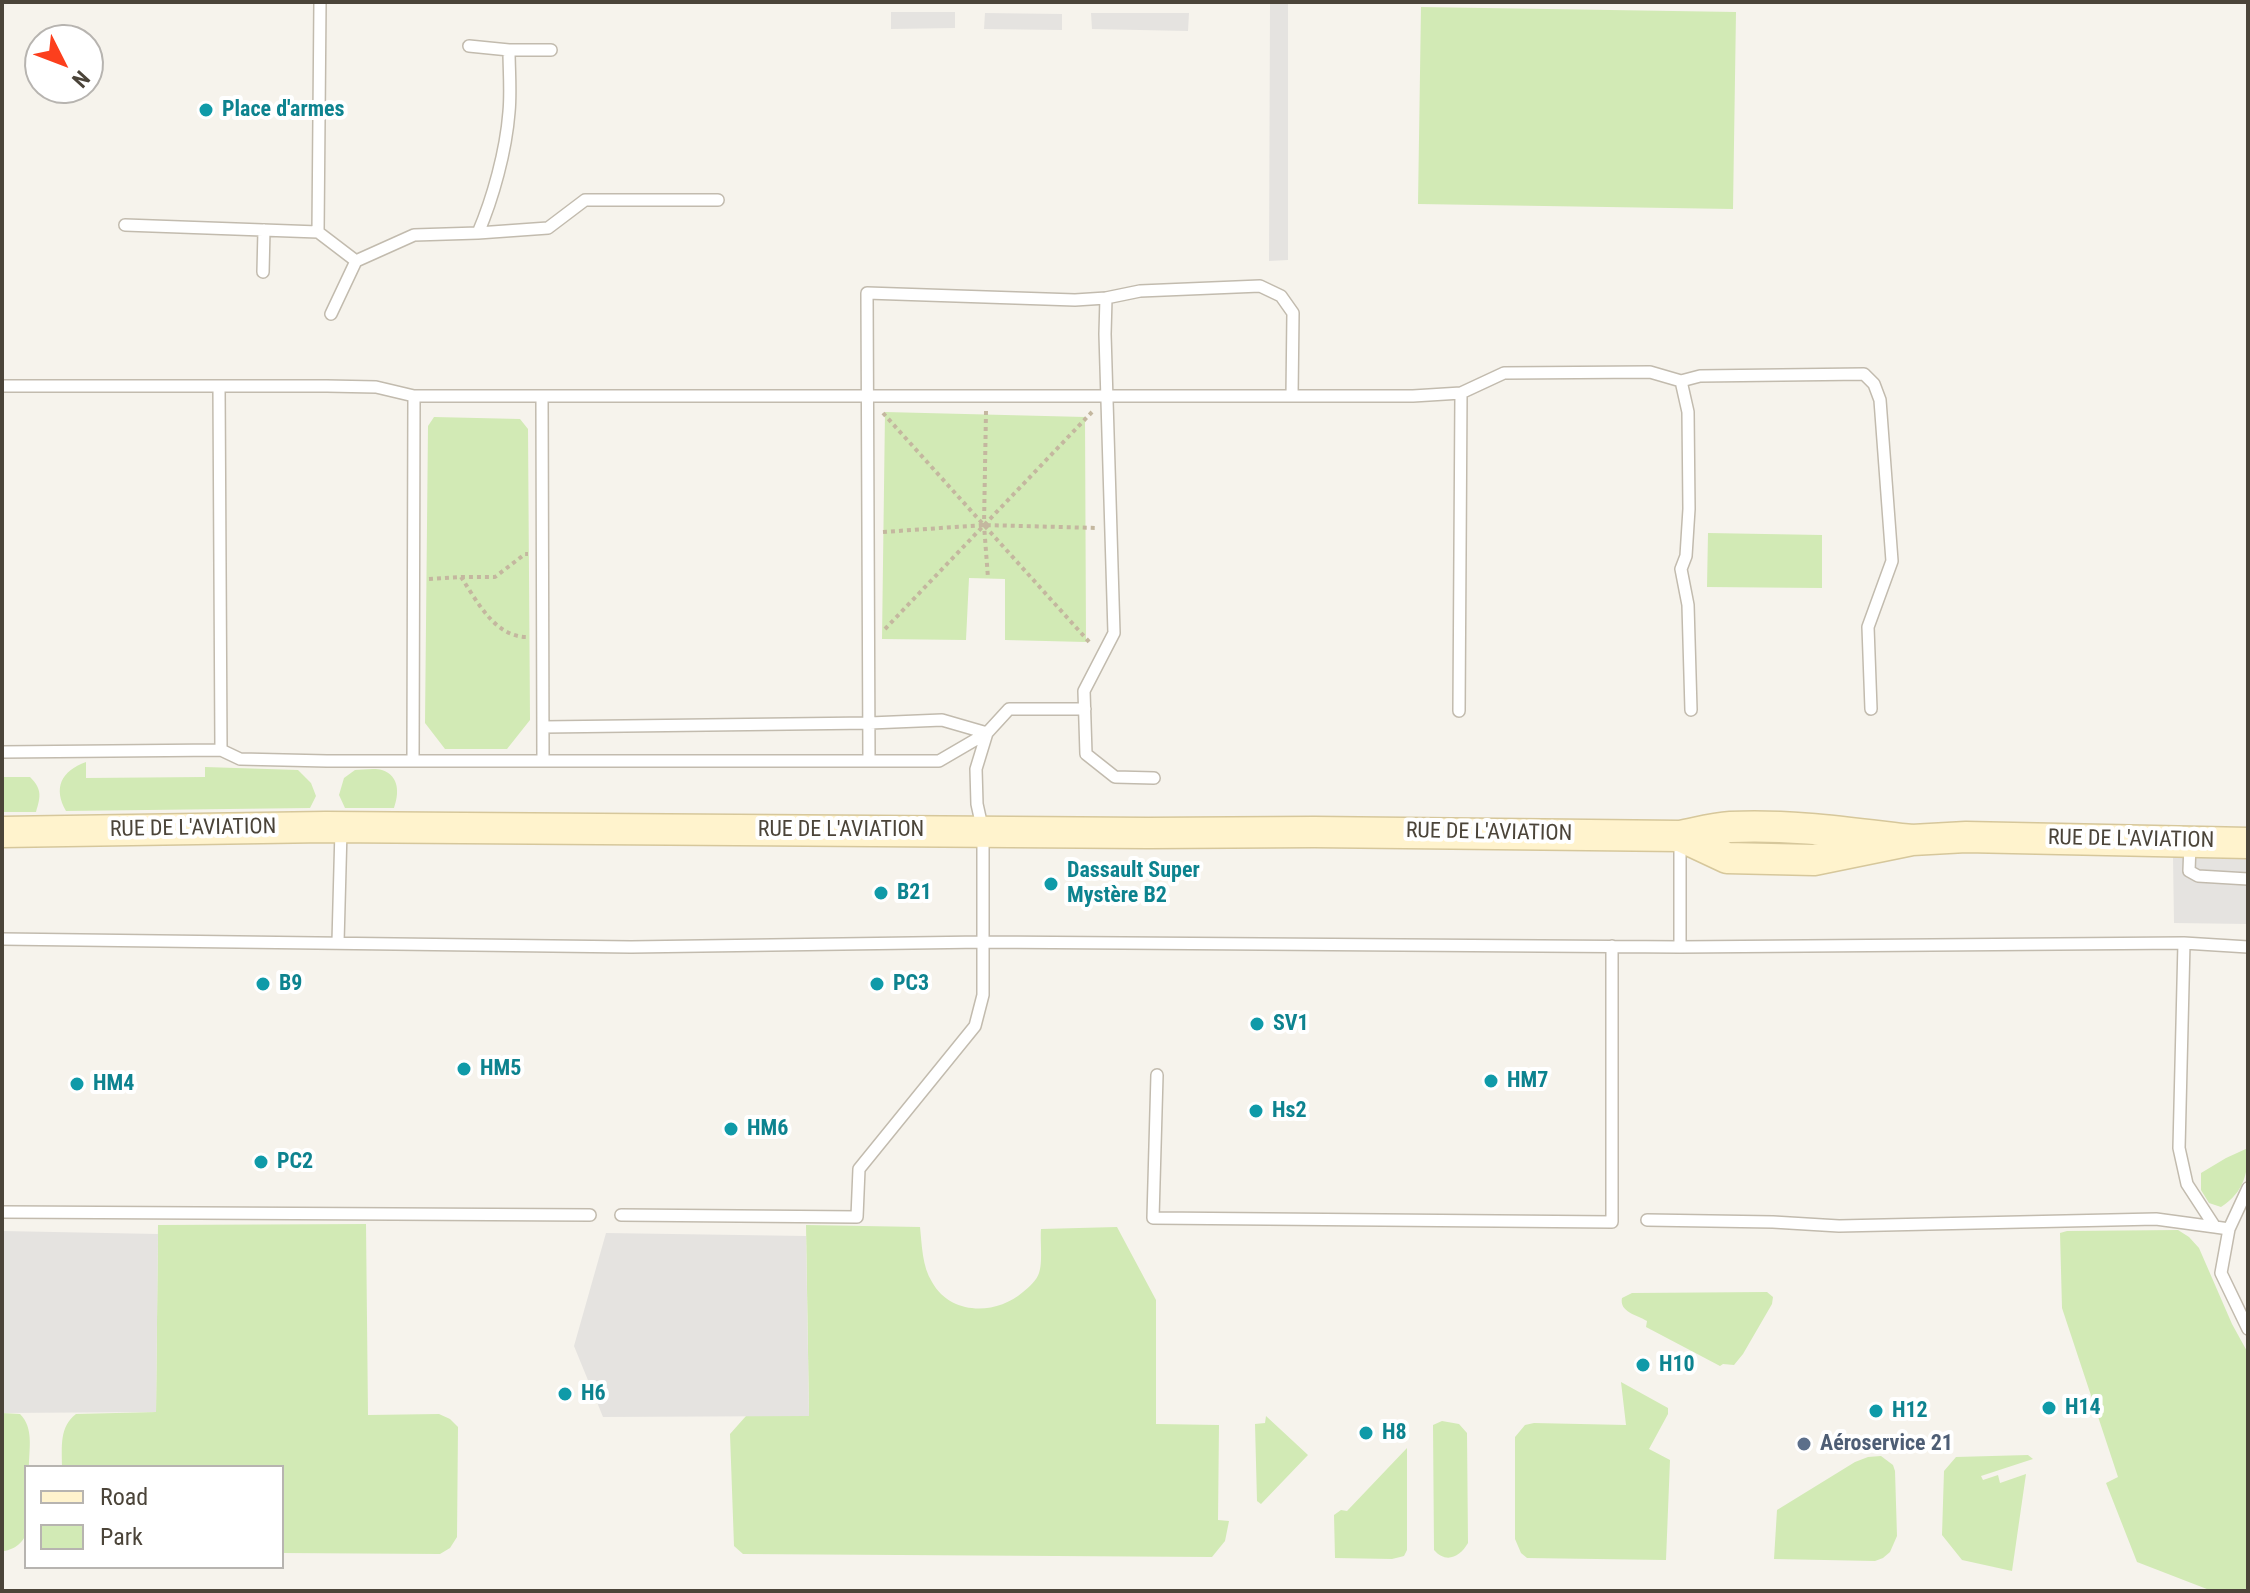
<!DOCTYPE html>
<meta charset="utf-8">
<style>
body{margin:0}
#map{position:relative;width:2250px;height:1593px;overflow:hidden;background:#f6f3ec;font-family:"Roboto Condensed",sans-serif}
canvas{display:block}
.frame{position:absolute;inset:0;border:4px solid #4b4439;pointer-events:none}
.legend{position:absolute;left:24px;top:1465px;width:260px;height:104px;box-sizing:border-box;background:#fff;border:2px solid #b7b4b0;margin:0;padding:10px 14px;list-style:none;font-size:24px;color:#4b4439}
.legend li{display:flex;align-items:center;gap:16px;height:40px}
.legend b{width:40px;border:2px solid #b7b4b0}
.north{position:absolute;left:24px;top:24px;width:80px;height:80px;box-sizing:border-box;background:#fff;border:2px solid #b7b4b0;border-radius:50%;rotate:132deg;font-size:22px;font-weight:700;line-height:32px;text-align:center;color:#4b4439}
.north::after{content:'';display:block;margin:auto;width:28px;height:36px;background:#fc3f1d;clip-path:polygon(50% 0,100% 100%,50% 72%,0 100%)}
</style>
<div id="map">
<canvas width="2250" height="1593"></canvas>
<div class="frame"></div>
<ul class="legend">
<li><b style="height:10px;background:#fff3cd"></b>Road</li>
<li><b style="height:22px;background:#d2eab5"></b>Park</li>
</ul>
<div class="north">N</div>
</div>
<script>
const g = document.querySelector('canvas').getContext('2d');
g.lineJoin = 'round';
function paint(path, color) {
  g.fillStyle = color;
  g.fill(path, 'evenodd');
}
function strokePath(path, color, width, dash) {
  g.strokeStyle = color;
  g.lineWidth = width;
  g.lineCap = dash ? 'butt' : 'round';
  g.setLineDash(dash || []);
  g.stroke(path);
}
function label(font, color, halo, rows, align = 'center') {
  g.font = font + ' "Roboto Condensed",sans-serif';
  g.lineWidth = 8;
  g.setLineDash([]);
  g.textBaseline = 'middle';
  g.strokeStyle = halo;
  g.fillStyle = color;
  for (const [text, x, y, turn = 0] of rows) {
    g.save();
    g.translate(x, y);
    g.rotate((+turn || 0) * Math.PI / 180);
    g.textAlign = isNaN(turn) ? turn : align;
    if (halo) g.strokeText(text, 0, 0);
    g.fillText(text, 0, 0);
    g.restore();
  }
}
paint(new Path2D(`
 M1421,7L1736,12L1733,209L1418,204Z
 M885,412L1085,417L1086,642L1005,640V579L969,578L966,640L882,639Z
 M434,417L520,419L528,429L530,720L507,749H445L425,723L428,426Z
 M1708,533L1822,535V588L1707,587Z
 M86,762V778L205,777V767L298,770L311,783L316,796L310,808L66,811C53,788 61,771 86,762Z
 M355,770C363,770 374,768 382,770C400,776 399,794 394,808H345L339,795L344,778Z
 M2,777H30C42,789 41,796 36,812H2Z
 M2248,1148C2248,1174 2244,1192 2221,1207L2209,1203L2201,1190V1173L2226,1158Z
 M366,1224L368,1415L439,1414L450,1419L458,1427L457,1537L450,1548L440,1554L282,1553V1467H62C62,1447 59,1427 76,1414L156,1412L158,1225Z
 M806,1225L920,1227C922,1245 922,1266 932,1282C951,1316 997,1315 1023,1292C1029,1287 1037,1280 1039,1273C1043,1263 1040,1241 1041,1229L1117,1227L1156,1300V1424L1219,1425L1218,1520L1229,1521L1225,1541L1212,1557L743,1554L734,1546L730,1434L746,1416L809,1415Z
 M2178,1230L2189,1237L2199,1248L2232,1324L2248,1353V1591H2212L2137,1562L2106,1483L2118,1477L2062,1308L2060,1233L2067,1231Z
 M1767,1292L1773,1297L1772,1304L1743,1354L1734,1365L1723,1364L1720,1366L1646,1327L1647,1321C1637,1315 1619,1312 1622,1298L1632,1293Z
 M1621,1382L1668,1408V1414L1649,1449L1670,1460L1666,1560L1527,1558L1521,1553L1515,1539V1437L1525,1425L1534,1423L1626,1425Z
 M2,1413L20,1414C34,1428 29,1448 29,1467H26C26,1483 29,1519 26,1533C24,1543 12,1551 2,1551Z
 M1266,1416L1308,1455L1261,1504L1257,1501L1255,1424L1265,1423Z
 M1442,1421L1459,1424L1467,1433L1468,1543C1460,1557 1446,1564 1434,1550L1433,1425Z
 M1407,1448V1550L1404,1556L1392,1559L1335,1558L1334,1515L1341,1510L1347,1511Z
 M2028,1455L2033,1459L1981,1476L1983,1480L1998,1475L2000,1483L2026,1474L2012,1571L1962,1560L1942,1535L1944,1471L1956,1457Z
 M1881,1456L1893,1465L1895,1471L1897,1536L1890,1552L1883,1558L1875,1561L1774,1559L1777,1510L1855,1462L1868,1457Z`), '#d2eab5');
paint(new Path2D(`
 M1270,2H1288V260L1269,261Z
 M891,12H955V28L891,29Z
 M985,13L1062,14V30L984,29Z
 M1091,13H1189L1188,31L1092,29Z
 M2173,857L2248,859V924L2174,923Z
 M2,1231L158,1234L156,1412L2,1413Z
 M606,1233L806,1236L809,1416L603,1417L574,1346Z`), '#e5e3e0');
const lane = new Path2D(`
 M469,46L509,50H551
 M125,225L318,232L356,261
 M318,232L320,2
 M478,233C493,198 506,151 509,112C511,92 509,70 509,50
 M263,272L264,230
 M1106,298L1140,291L1260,286L1281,296L1293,313L1292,396
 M331,314L356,261L414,235L478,233L548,228L585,200H718
 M1681,381L1688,412L1689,509L1686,556L1681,569L1688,605L1691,710
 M2,386H327L376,387L414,396H1413L1461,393L1504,373L1650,372L1681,381L1700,376L1864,374L1874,384L1880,400L1892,561L1868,627L1871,709
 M219,386L221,750
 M542,396L543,761
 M1459,711L1461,393
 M544,727L870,723L942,720L987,733
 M2,752L221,750L240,759L327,761H939L987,733L1009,709H1085
 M413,761L414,396
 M869,761L867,293L1075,300L1106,298L1105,334L1114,633L1084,691L1086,754L1115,777L1154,778
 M2190,844L2189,871L2198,876L2248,879
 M2,939L631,947L983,942L1680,947L2184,943L2248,947
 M338,942L341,830
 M2184,943L2179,1148L2187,1184L2215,1227L2229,1229
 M1680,947V840
 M1157,1075L1153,1218L1612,1222V946
 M2248,1188L2229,1229L2221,1273L2248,1329
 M2,1212L590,1215
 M621,1215L857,1217L859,1169L975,1026L983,995V831L977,804L976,769L987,733
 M1647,1220L1773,1222L1839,1226L2156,1219L2215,1227`);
const secondary = new Path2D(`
 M2,832L326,827L1148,833L1314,832L1680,836
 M1912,840C1851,833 1791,824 1730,827C1713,828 1696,833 1680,836L1727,858L1814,860L1912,840L1966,837L2248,843`);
strokePath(lane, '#c2bbae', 14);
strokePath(secondary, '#d6c79b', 33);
strokePath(new Path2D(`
 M986,411L984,525L988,578
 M883,413L1091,644
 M883,532L984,525L1098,528
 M461,577C477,601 494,636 526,637
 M429,579L461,577H495L525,554H528
 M885,629L1092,412`), '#c4b79f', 4, [4, 4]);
strokePath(lane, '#fff', 11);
strokePath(secondary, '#fff3cd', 30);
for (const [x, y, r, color] of [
 [206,110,8,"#0f9aa8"],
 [1051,884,8,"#0f9aa8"],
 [881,893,8,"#0f9aa8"],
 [263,984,8,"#0f9aa8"],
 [877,984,8,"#0f9aa8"],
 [1257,1024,8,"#0f9aa8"],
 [464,1069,8,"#0f9aa8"],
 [1491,1081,8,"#0f9aa8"],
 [77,1084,8,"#0f9aa8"],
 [1256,1111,8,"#0f9aa8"],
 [731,1129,8,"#0f9aa8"],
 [261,1162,8,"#0f9aa8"],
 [1643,1365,8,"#0f9aa8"],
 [565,1394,8,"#0f9aa8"],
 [2049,1408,8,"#0f9aa8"],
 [1876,1411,8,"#0f9aa8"],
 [1366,1433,8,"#0f9aa8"],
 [1804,1444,8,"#5c6f8a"]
]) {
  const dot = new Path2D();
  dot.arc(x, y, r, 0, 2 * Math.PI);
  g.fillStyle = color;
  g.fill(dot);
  strokePath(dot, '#fff', 3);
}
label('bold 22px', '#0d838f', '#fff', [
 ["Place d'armes",222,110],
 ["Dassault Super",1067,871],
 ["Mystère B2",1067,896],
 ["B21",897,893],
 ["B9",279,984],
 ["PC3",893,984],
 ["SV1",1273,1024],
 ["HM5",480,1069],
 ["HM7",1507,1081],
 ["HM4",93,1084],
 ["Hs2",1272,1111],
 ["HM6",747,1129],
 ["PC2",277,1162],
 ["H10",1659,1365],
 ["H6",581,1394],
 ["H14",2065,1408],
 ["H12",1892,1411],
 ["H8",1382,1433]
], 'left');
label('22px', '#4b4439', '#fff', [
 ["RUE DE L'AVIATION",193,829,-1],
 ["RUE DE L'AVIATION",841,830],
 ["RUE DE L'AVIATION",1489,833,1],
 ["RUE DE L'AVIATION",2131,840,1]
]);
label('bold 22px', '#4e5e75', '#fff', [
 ["Aéroservice 21",1820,1444]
], 'left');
</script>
